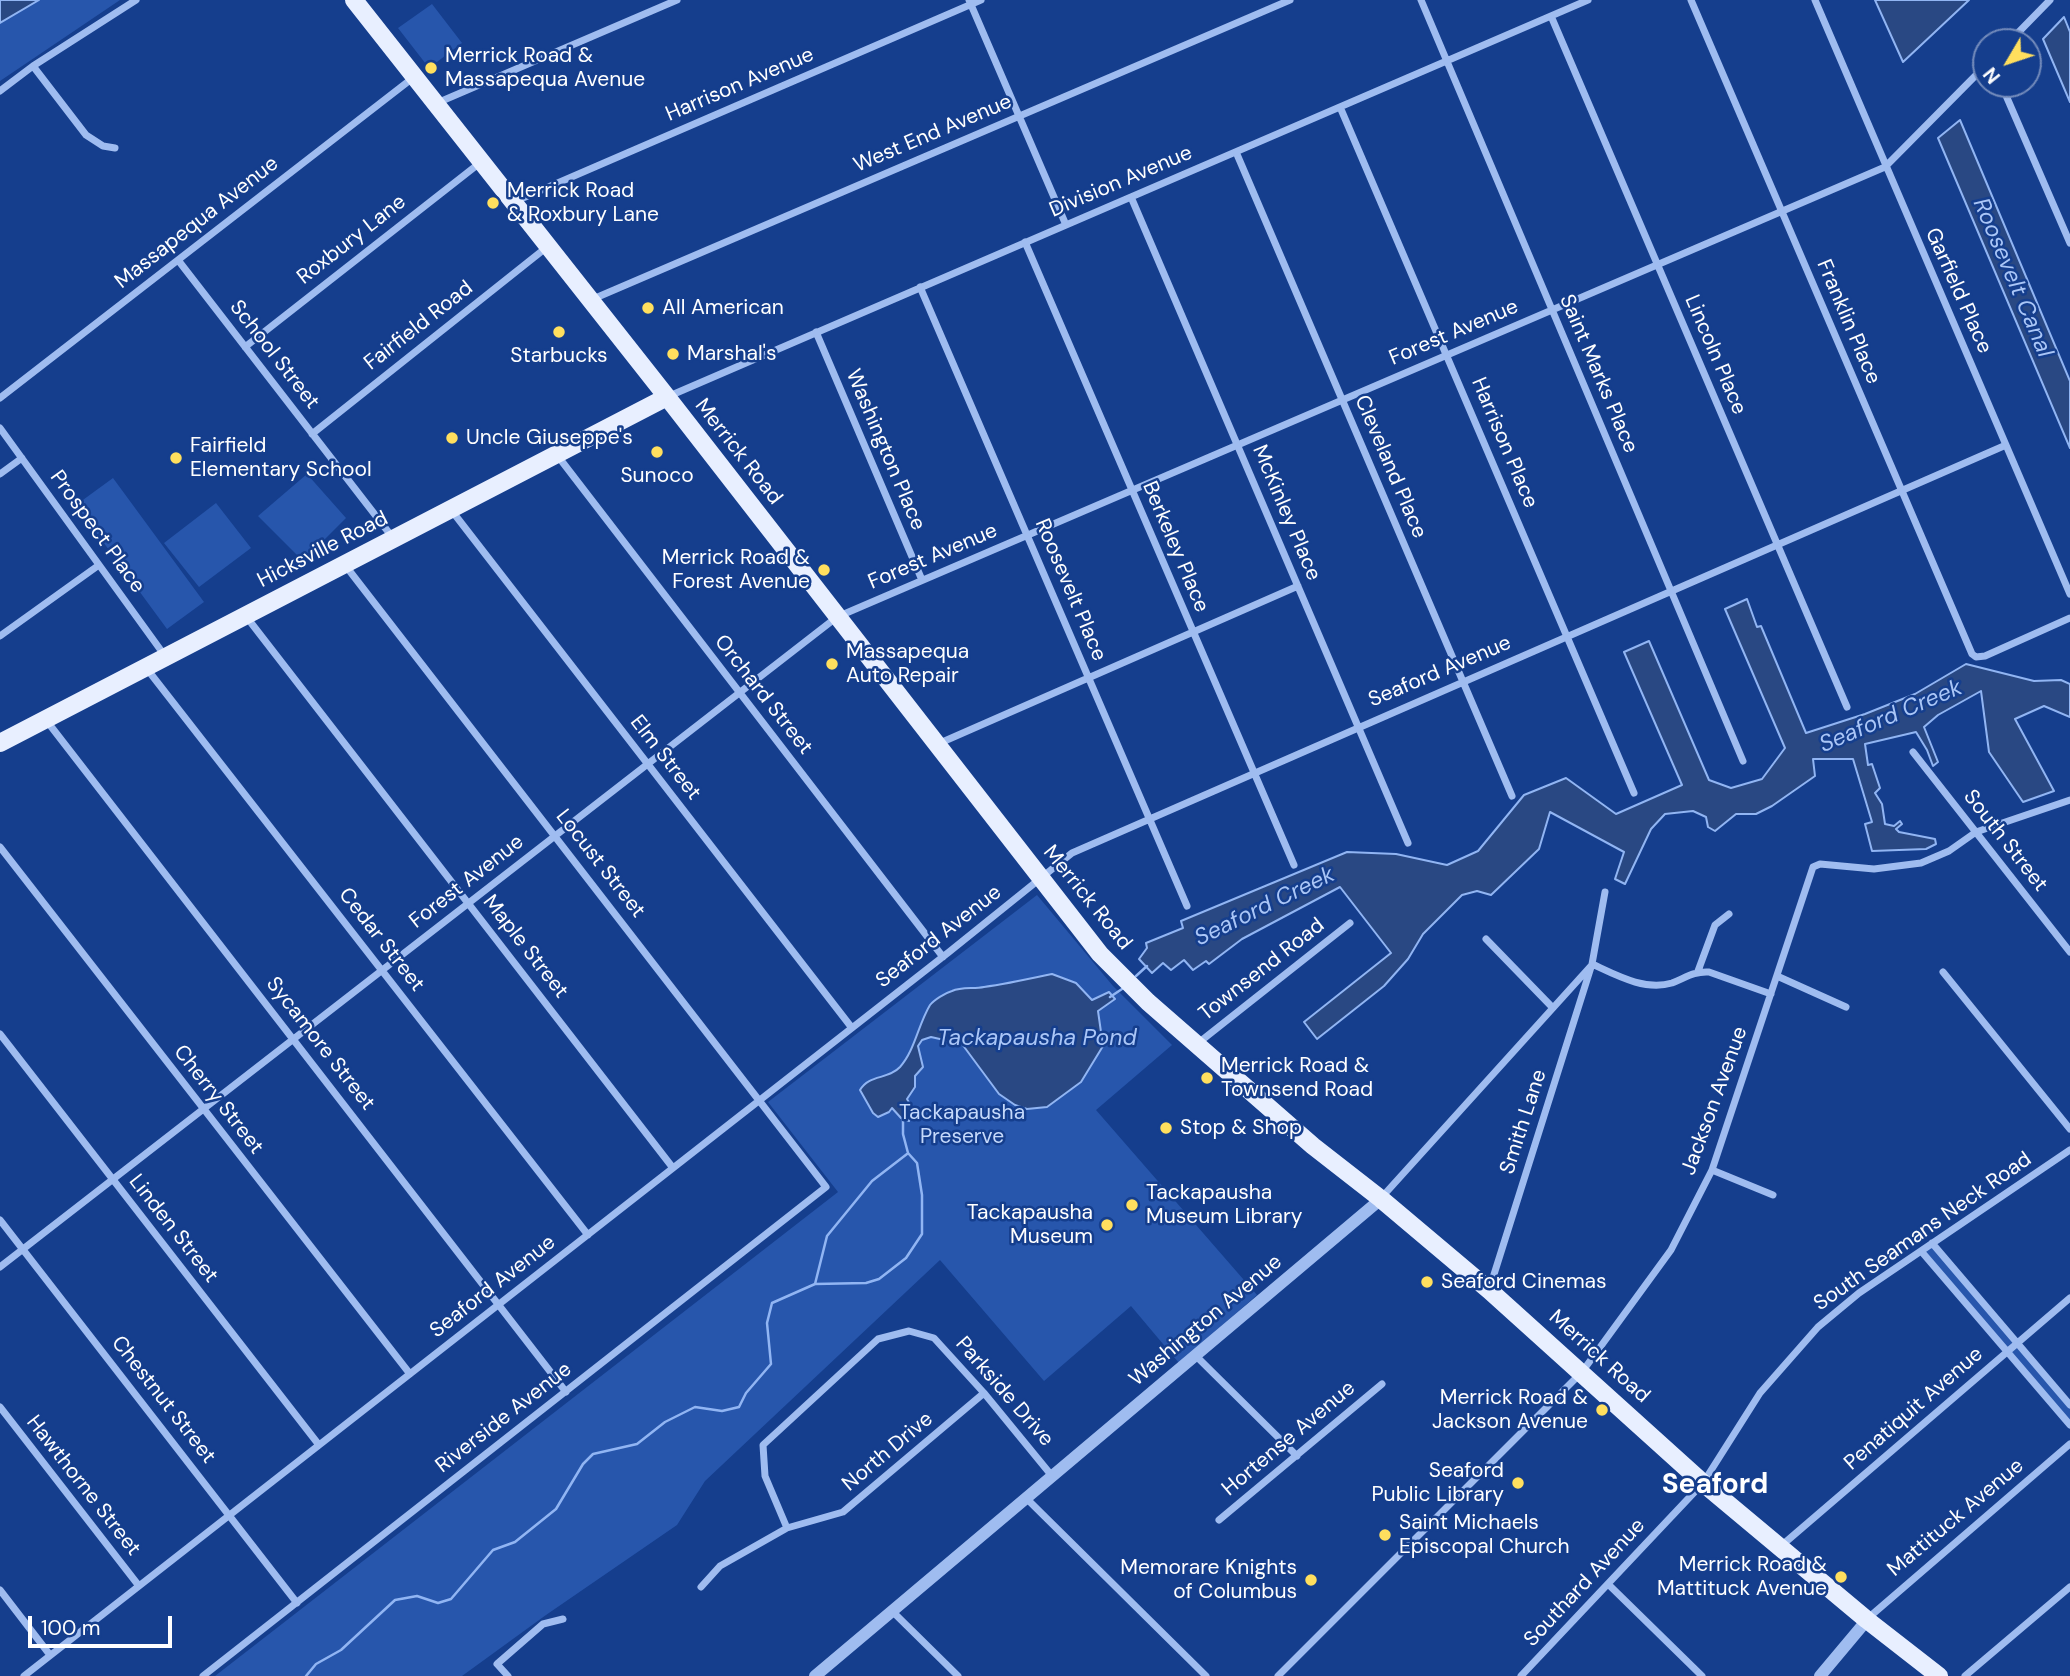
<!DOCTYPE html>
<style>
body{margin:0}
#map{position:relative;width:2070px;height:1676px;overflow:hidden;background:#153e8d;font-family:"DM Sans",sans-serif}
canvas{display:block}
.north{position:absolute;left:1972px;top:28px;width:70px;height:70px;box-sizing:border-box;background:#153e8d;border:2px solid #738bbb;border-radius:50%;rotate:231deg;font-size:19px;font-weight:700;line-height:28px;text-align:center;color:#fff}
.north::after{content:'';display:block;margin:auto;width:24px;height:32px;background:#ffdf5e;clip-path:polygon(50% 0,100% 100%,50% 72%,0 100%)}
.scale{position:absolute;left:28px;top:1616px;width:144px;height:32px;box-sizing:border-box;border:4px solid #fff;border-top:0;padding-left:9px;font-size:21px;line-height:24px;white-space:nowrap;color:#fff;-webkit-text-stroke:5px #153e8d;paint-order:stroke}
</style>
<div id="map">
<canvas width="2070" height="1676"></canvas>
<div class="north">N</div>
<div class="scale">100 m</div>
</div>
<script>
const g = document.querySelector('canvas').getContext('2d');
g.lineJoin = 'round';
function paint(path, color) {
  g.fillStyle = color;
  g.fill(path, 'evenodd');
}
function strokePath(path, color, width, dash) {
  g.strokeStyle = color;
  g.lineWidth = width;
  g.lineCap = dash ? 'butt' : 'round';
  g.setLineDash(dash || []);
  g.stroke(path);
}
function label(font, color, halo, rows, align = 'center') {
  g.font = font + ' "DM Sans",sans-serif';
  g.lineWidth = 5;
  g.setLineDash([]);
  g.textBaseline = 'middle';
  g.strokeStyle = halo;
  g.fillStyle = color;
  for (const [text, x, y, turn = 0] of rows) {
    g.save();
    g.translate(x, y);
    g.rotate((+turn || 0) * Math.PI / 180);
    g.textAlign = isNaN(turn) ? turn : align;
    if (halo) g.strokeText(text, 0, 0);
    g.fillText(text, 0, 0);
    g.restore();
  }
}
paint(new Path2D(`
 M0,0H120L0,81Z
 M432,4L462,43L429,68L398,28Z
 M307,474L346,518L303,561L258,516Z
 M113,478L204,602L167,629L76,505Z
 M216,503L251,548L199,587L164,543Z
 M1037,895L1113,986L1172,1045L1096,1110L1257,1295L1179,1363L1131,1306L1044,1381L940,1260L705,1481L677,1525L546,1615L462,1676H215L838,1192L768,1102Z
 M1932,1246L2014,1342L2007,1349L1924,1252Z
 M2017,1346L2070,1407V1422L2010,1353Z`), '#2756ac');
const water = new Path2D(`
 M0,0H39L0,23Z
 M1875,0H1969L1903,62Z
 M2064,17L2070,32V102L2043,39Z
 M1960,120L2070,381V448L1938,138Z
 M1747,599L1757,627L1761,626L1806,733L1865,714L1915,694L1966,664L2034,681L2061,680L2070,684V717L2044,706L2015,719L2054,791L2023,802L1989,752L1981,691L1938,715L1924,727L1938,762L1933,766L1927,750L1916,732L1865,744L1868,765L1872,764L1880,788L1875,793L1882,804L1885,824L1894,826L1900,821L1902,824L1896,829L1899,832L1935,839L1936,844L1926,849L1872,851L1865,824L1872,822L1853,759H1813L1815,776L1772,806L1756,814H1736L1715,831L1708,827L1706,817L1693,811L1665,814L1651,829L1625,884L1615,879L1624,852L1550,812L1539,849L1491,895L1477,891L1462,895L1423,934L1408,959L1384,986L1317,1039L1304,1022L1391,953L1340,887L1242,939L1209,964L1206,961L1193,970L1184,960L1171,970L1163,963L1152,973L1139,959L1147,948L1146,943L1183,928L1181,921L1347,852L1396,854L1447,865L1478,851L1524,795L1566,778L1616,814L1682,785L1624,652L1649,641L1709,780L1731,788L1762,779L1785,748L1725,609Z
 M1052,974L1076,983L1092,1000L1109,992L1115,999L1098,1011L1103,1046L1081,1082L1047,1107L1027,1109L1015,1105L999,1094L962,1044L931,1037L922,1040L918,1046L923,1067L915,1076V1087L907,1099C912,1107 913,1113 909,1121L901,1118L892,1108L889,1112L878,1117L873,1113L860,1090C869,1074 888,1080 900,1067C915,1050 918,1025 930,1005C934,1000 945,993 952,991C961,987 974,989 984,987C1007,984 1029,979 1052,974Z`);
paint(water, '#294883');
strokePath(water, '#91b5f3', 2);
strokePath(new Path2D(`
 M1136,976L1147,966
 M1110,997L1122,989
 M815,1284L827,1236L872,1181L907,1154
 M306,1676L316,1664L341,1650L395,1600L417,1596L438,1603L451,1599L493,1550L515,1542L556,1509L583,1464L593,1454L637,1444L665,1422L695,1407L722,1411L739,1407L746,1393L771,1364L767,1323L772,1303L815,1284L866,1283L879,1279L906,1258L922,1234V1195L917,1163L908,1153L903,1134V1119`), '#91b5f3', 2.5);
strokePath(new Path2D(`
 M969,0L1066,225
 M1421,0L1743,761
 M1691,0L1972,654L1976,657L1985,656L2070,618
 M1815,0L2070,594
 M1551,16L1847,707
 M2009,42L2050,0
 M33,66L86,135L103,146L115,148
 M2001,84L2070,243
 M0,91L33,66L136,0
 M437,103L677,0
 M1340,107L1634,793
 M1236,152L1512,796
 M1131,197L1408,843
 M516,201L981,0
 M1025,242L1294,865
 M178,260L393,538
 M920,287L1187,906
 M593,299L1290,0
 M816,332L922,580
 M245,347L481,162
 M667,397L1588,0
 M0,398L414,77
 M0,428L165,656
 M312,434L547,247
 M557,455L943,957
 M0,474L22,458
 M452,511L852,1028
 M245,615L673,1168
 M0,636L99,565
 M147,669L588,1235
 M46,720L566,1392
 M940,743L1298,586
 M1913,752L2070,952
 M0,847L410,1374
 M1486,939L1552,1007
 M1592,964C1616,975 1644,991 1672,983C1685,978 1694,971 1709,972L1771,994
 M1698,971L1715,925L1729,914
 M1943,972L2070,1129
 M1777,976L1846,1007
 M0,1034L319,1445
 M1197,1044L1350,923
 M1712,1170L1773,1195
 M1382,1197L1590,967
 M0,1220L297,1603
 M1932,1243L2070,1405
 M1921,1251L2070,1425
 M0,1267L837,617L1885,167L1986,65
 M1490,1287L1592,964L1605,892
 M1195,1355L1297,1456
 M0,1407L139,1586
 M1026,1498L1206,1676
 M1219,1520L1382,1384
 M787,1528L765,1476L763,1445L878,1339L909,1331L934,1338L984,1393L1052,1476
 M1781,1546L2070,1298
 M1608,1584L1702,1676
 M701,1587L720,1566L787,1528L843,1512L984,1393
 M0,1590L50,1655
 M892,1611L958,1676
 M1867,1619L2070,1444
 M24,1676L949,952L1072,853L2006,445
 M203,1676L826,1187L345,565
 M508,1676L497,1664L543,1624L563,1619
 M1278,1676L1582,1372L1671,1250L1712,1170L1813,867L1820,864L1874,869L1921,863L1949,851L1976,832L2070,800
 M1521,1676L1703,1483L1760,1393L1818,1327L1859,1293L2070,1150
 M1965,1676L2070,1587`), '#9fbcf0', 7);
strokePath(new Path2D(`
 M815,1676L1381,1199
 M1820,1676L1867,1620`), '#9fbcf0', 12);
strokePath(new Path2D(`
 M354,0L667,397L1100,954L1148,1002L1313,1146L1381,1199L1489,1290L1703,1483L1867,1620L1939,1676
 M0,743L667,397`), '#e8efff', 18);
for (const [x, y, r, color] of [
 [431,68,7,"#ffdf5e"],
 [493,203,7,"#ffdf5e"],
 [648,308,7,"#ffdf5e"],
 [559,332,7,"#ffdf5e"],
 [673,354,7,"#ffdf5e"],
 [452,438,7,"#ffdf5e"],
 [657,452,7,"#ffdf5e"],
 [176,458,7,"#ffdf5e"],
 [824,570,7,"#ffdf5e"],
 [832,664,7,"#ffdf5e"],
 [1207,1078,7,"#ffdf5e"],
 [1166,1128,7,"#ffdf5e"],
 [1132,1205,7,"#ffdf5e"],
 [1107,1225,7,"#ffdf5e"],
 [1427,1282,7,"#ffdf5e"],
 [1602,1410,7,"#ffdf5e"],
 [1518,1483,7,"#ffdf5e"],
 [1385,1535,7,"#ffdf5e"],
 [1841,1577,7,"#ffdf5e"],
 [1311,1580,7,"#ffdf5e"]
]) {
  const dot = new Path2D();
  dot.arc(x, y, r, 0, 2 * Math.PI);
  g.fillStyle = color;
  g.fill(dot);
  strokePath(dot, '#153e8d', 2.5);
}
label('21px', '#fff', '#153e8d', [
 ["Merrick Road &",445,56],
 ["Massapequa Avenue",445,80],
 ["Merrick Road",507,191],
 ["& Roxbury Lane",507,215],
 ["All American",662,308],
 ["Marshal's",687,354],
 ["Starbucks",559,356,"center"],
 ["Uncle Giuseppe's",466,438],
 ["Fairfield",190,446],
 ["Elementary School",190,470],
 ["Sunoco",657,476,"center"],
 ["Merrick Road &",810,558,"right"],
 ["Forest Avenue",810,582,"right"],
 ["Massapequa",846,652],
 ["Auto Repair",846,676],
 ["Merrick Road &",1221,1066],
 ["Townsend Road",1221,1090],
 ["Stop & Shop",1180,1128],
 ["Tackapausha",1146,1193],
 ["Museum Library",1146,1217],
 ["Tackapausha",1093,1213,"right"],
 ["Museum",1093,1237,"right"],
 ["Seaford Cinemas",1441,1282],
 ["Merrick Road &",1588,1398,"right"],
 ["Jackson Avenue",1588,1422,"right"],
 ["Seaford",1504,1471,"right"],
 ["Public Library",1504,1495,"right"],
 ["Saint Michaels",1399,1523],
 ["Episcopal Church",1399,1547],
 ["Merrick Road &",1827,1565,"right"],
 ["Mattituck Avenue",1827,1589,"right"],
 ["Memorare Knights",1297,1568,"right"],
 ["of Columbus",1297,1592,"right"]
], 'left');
label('21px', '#fff', '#153e8d', [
 ["Harrison Avenue",740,85,-23],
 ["West End Avenue",933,134,-23],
 ["Division Avenue",1121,182,-23],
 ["Massapequa Avenue",197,223,-38],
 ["Roxbury Lane",352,240,-38],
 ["Garfield Place",1958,291,66],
 ["Franklin Place",1848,322,67],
 ["Fairfield Road",419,326,-38],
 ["Forest Avenue",1454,333,-23],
 ["School Street",274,355,52],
 ["Lincoln Place",1715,355,67],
 ["Saint Marks Place",1598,374,67],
 ["Harrison Place",1504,443,67],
 ["Washington Place",885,450,67],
 ["Merrick Road",738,452,52],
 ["Cleveland Place",1390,467,67],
 ["McKinley Place",1286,513,67],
 ["Prospect Place",97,532,54],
 ["Berkeley Place",1175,547,67],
 ["Hicksville Road",323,550,-27],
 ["Forest Avenue",933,557,-23],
 ["Roosevelt Place",1070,590,67],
 ["Seaford Avenue",1440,672,-23],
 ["Orchard Street",763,695,52],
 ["Elm Street",665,758,52],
 ["South Street",2005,841,52],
 ["Locust Street",600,864,52],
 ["Forest Avenue",467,882,-38],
 ["Merrick Road",1087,898,51],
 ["Seaford Avenue",939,937,-38],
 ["Cedar Street",381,940,52],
 ["Maple Street",525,947,52],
 ["Townsend Road",1262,970,-38],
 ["Sycamore Street",320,1044,52],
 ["Cherry Street",218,1100,52],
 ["Jackson Avenue",1715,1101,-70],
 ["Smith Lane",1524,1122,-72],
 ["Linden Street",173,1229,52],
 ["South Seamans Neck Road",1923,1232,-35],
 ["Seaford Avenue",493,1287,-38],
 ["Washington Avenue",1206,1321,-40],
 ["Merrick Road",1599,1357,42],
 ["Parkside Drive",1004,1392,49],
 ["Chestnut Street",163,1400,52],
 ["Penatiquit Avenue",1914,1409,-41],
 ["Riverside Avenue",504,1418,-38],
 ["Hortense Avenue",1289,1439,-40],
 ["North Drive",888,1452,-40],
 ["Hawthorne Street",83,1486,52],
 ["Mattituck Avenue",1956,1518,-40],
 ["Southard Avenue",1585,1583,-47]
]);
label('21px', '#c5d9fb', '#153e8d', [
 ["Tackapausha",962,1113],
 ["Preserve",962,1137]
]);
label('italic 23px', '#aac6f7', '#153e8d', [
 ["Roosevelt Canal",2012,278,67],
 ["Seaford Creek",1891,717,-23],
 ["Seaford Creek",1265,907,-26],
 ["Tackapausha Pond",1037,1039]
]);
label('bold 28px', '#fff', '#153e8d', [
 ["Seaford",1715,1486]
]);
</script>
